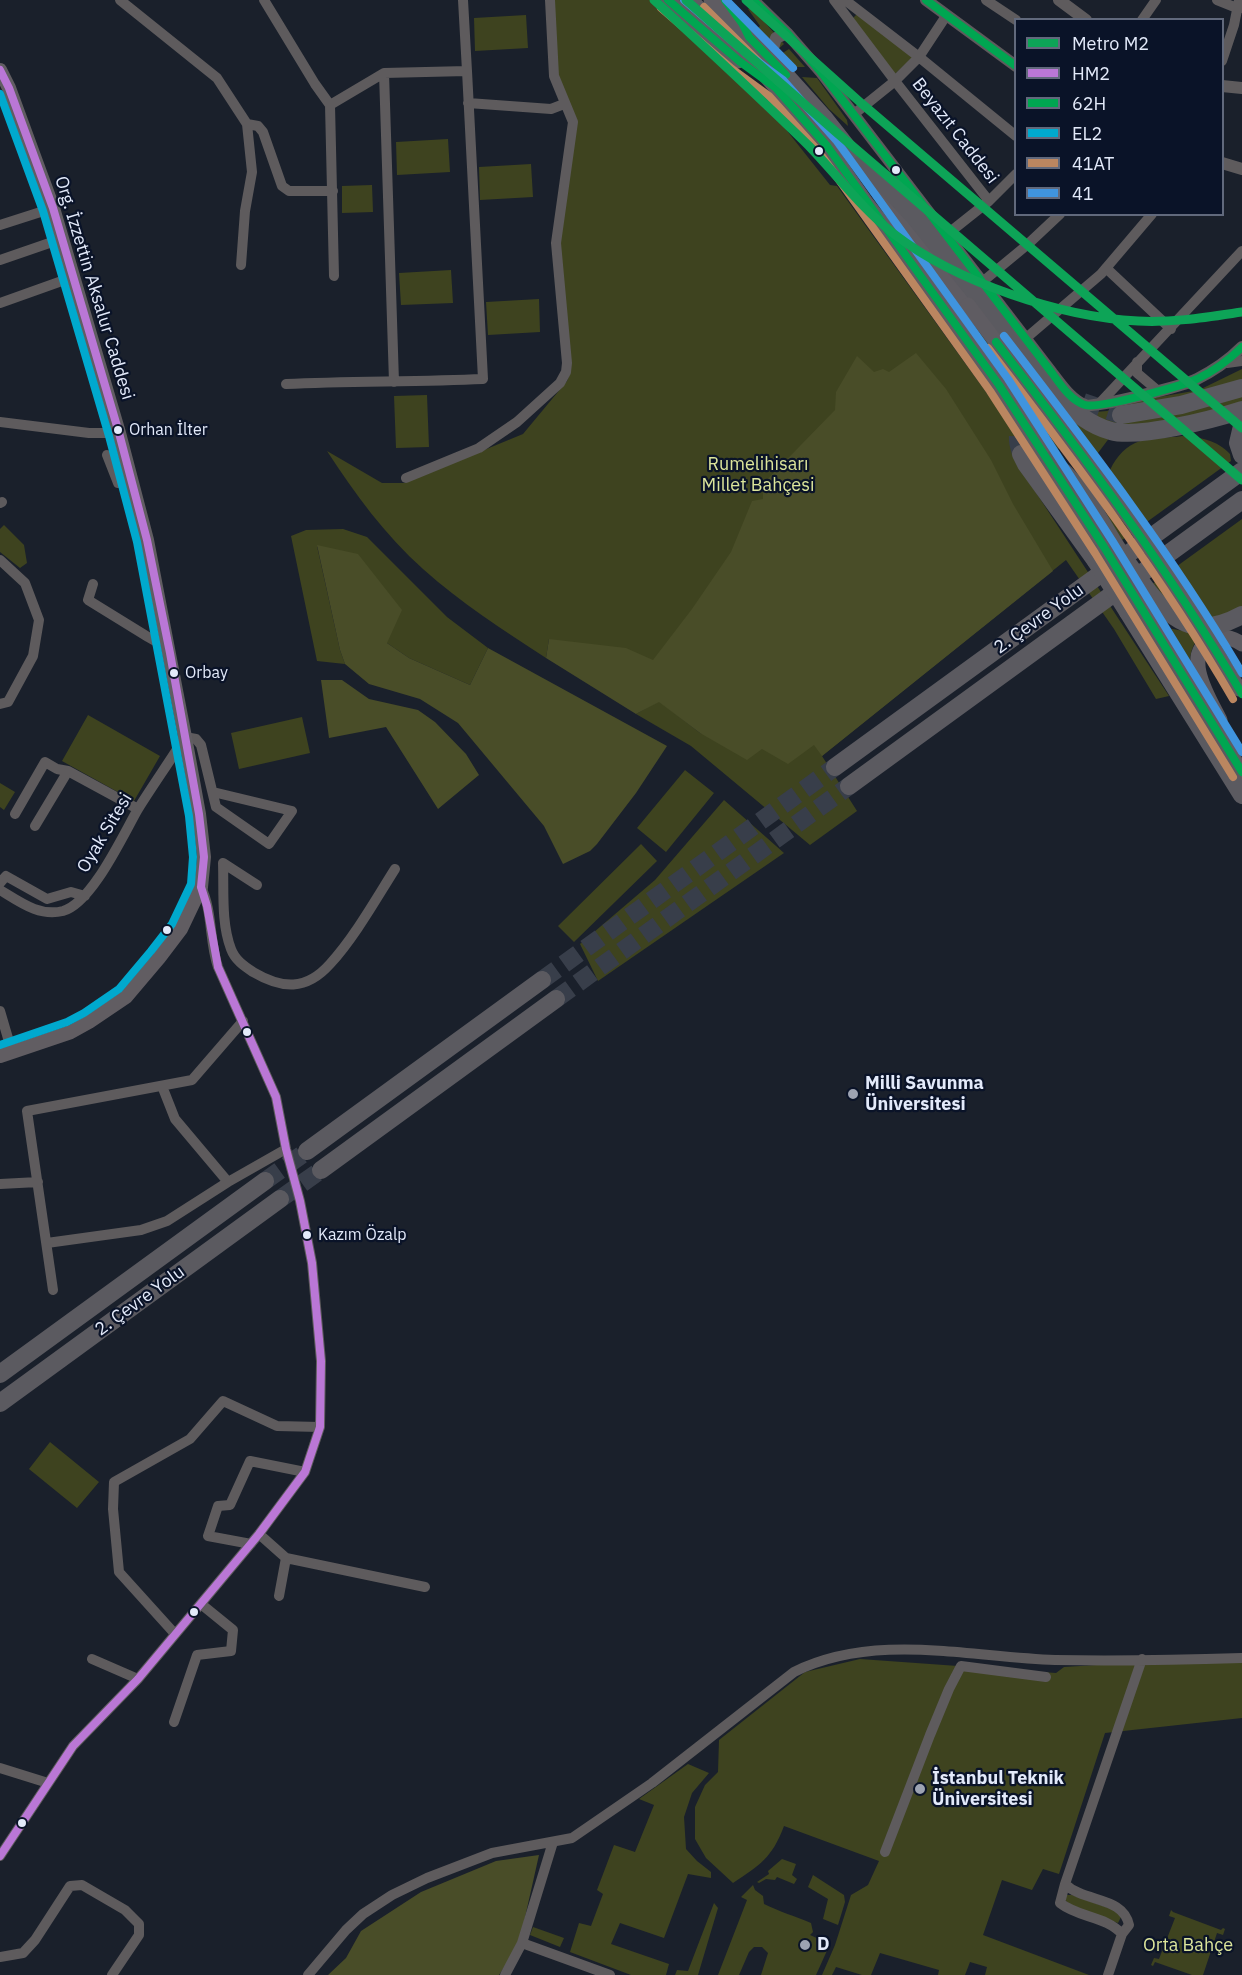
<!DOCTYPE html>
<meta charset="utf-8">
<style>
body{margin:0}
#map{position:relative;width:1242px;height:1975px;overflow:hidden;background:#1a202b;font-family:"IBM Plex Sans",sans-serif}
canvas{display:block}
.legend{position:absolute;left:1014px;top:18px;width:210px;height:198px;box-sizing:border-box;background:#0a1328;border:2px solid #61697c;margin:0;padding:8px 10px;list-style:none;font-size:18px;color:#e3eafa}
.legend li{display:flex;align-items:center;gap:12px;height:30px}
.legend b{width:30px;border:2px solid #61697c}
</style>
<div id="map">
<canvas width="1242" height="1975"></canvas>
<ul class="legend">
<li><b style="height:8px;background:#0da457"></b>Metro M2</li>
<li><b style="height:8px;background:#ba77d6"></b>HM2</li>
<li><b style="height:8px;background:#00a651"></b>62H</li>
<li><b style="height:8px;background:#00a9ce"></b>EL2</li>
<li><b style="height:8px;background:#bb8660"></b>41AT</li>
<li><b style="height:8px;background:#4094de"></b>41</li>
</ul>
</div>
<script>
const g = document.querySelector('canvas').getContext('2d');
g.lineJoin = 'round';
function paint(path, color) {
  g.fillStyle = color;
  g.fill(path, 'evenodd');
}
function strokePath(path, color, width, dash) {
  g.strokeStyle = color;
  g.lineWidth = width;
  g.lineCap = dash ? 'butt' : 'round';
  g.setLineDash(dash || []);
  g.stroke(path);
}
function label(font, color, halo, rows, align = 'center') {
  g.font = font + ' "IBM Plex Sans",sans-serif';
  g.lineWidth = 4.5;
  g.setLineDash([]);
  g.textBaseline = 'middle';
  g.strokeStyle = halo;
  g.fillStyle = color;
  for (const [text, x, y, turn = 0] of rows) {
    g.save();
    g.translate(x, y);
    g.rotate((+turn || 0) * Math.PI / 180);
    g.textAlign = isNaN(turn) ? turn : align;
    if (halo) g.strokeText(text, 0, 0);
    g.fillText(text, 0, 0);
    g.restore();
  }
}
paint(new Path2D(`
 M553,0H652L734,71L784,127L830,185L837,186L1033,457L1091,544L1014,459L1169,696L1156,699L1114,629L1066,560L822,756L857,811L810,845L691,746L636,714L659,701L700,733L762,748L549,639L546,658C503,630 461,603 423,569C385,535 355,494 327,451L382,483H404L523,434L567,381L570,373L559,240L577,120L557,77Z
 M751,7L784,44L777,50L755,30L760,26L748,9Z
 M858,13L913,57L895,74L853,18Z
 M526,15L528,48L475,51L474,18Z
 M789,49L805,67H794L781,54Z
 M802,77L817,78L847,120L848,126L829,109Z
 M448,139L450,172L397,175L396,142Z
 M531,164L533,197L480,200L479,167Z
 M372,185L373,212L342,213V186Z
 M451,270L453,303L401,305L399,273Z
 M539,299L540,332L488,335L486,302Z
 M972,328H976L1065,444L1058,449Z
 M1242,369V404L1223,410L1123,429L1082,410L1095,412L1107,411L1130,402L1199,390Z
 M1038,384L1110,437L1095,457Z
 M427,395L429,447L396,448L394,396Z
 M1182,436C1200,437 1217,440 1230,454L1231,461L1122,540C1116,531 1108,521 1106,511C1099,485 1113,450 1140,441C1152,437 1169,438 1182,436Z
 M1242,519V607L1216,620L1178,613L1151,585Z
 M4,525L24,545L27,563L20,568L0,552V529Z
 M343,529L367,537L447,617L488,648L470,685L409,658L387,643L317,546L340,650L345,664L317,661L291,536L306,530Z
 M1162,627L1200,634C1190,650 1189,656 1191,675Z
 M88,715L160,756L134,801L62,761Z
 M302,717L310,753L239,769L231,733Z
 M685,770L714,793L666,852L637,828Z
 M0,783L15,792L4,810L0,807Z
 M724,800L784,853L598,981L580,944L655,880Z
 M641,844L657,861L574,942L558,926Z
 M50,1442L99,1482L77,1508L29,1469Z
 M860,1659L1056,1673L1064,1667L1129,1663L1242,1661V1718L1105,1733L1059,1874L1043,1869L1032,1890L1002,1880L983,1935L1089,1975H985L987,1967L970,1962L965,1975H938L939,1970L880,1953L871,1975H862L836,1967L832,1975H822L835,1945L851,1895L868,1885L879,1861L784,1826C772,1858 760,1865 733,1883L706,1858L695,1839V1807L705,1785L718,1772L719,1740L805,1672Z
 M688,1764L709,1773L692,1793L684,1817L686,1849L697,1861L711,1872V1878L688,1874L664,1938L620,1923L611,1944L669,1964L666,1975H631L570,1952L579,1923L591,1926L603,1894L597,1890L614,1845L635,1852L654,1805L639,1799Z
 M782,1859L796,1864L792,1875L797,1879L794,1884L777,1877L775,1880L766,1879L759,1883L757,1882L769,1874L768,1871Z
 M813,1875L844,1895L845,1902L838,1925L823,1919L828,1899L808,1887Z
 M753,1885L755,1890L763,1896L764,1904C780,1912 795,1916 811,1923L813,1932L810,1935L830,1944L816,1975H761L768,1953L762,1947H754L749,1952L739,1975H718L747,1900L741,1897Z
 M1066,1895H1072L1120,1912L1122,1915L1118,1923L1070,1906L1064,1898Z
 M714,1903L718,1908L698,1975H675L677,1970L688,1971Z
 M1171,1910L1173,1912L1221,1930L1223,1928L1225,1929L1223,1935L1217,1933L1203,1975H1192L1155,1962L1153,1966L1151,1965L1154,1958L1159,1959L1175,1918L1169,1916Z
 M533,1927L564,1938L560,1947L530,1935Z`), '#3e431f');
paint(new Path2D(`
 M916,353L946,389L991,460L1013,504L1053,571L822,756L814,745L788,764L762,749L747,760L700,733L659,702L636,714L546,658L549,639L626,648L653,660L692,609L731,552L752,501L763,499V484L835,410L836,392L857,356L874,372L883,369L889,372Z
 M317,545L358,554L402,610L387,643L409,658L470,685L488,648L667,746L636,793L597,844L590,851L563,864L544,826L458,723L420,699L369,684L345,664L340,650Z
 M321,680H342L369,699L418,710L435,722L466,754L479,775L438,809L386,727L329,738Z
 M539,1855L519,1944L499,1975H328L346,1958L361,1931L421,1892L496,1861Z`), '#494d28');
strokePath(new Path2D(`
 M1083,402L1121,415
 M1021,454C1020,449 1018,444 1018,440C1016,419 1037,399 1056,397
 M542,980L835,767
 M556,999L849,786
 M265,1181L307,1151
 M280,1199L321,1170`), '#383e4a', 18, [18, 9]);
strokePath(new Path2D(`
 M120,0L217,78L247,124L252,172L245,211L241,265
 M264,0L315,84L330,105L384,73L467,71L483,379C417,382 352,381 286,384
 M463,0L467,71
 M834,0L895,81L989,201
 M845,0L919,57L1016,136
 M986,0L1016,20
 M1217,0L1237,8H1242
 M1142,20L1156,0
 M1222,61L1234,25L1239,0
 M384,73L394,382
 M468,103L551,109L564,104
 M330,105L334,276
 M854,114L895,81L919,57L946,16
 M247,124L258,126L263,132L282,186L289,191H333
 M0,225L53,208
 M945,236L989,201L1016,174
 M0,260L61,239
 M1106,268L1171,329
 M981,283L1027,245L1060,214
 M0,303L73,277
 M1025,339L1101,274L1152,214
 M1137,362V373L1157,390
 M1227,363L1242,361
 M1099,404L1242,251
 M0,422L89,433H119
 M107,455L118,483L131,480
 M406,478L479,448L517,422L560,383L566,372L567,363L556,243L573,122L554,76L550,0
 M0,503L2,502
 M0,560L25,583L39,620L33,656L8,702L0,704
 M93,584L88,600L148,637L155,641L168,640
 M15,814L45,762L57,769L68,771L138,809
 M35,826L68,771
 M0,883L6,876L47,899L71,892L85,896
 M257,885L223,863C224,891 221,923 231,949C235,960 244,966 253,972C282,989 306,991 330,964C354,938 376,899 395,869
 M0,890C20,902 39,917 63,911C92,903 123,835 138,809C153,785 170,761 185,737L196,739L201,745L216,807L269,844L292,811L213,792
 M0,1011L12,1052
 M162,1086L175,1119L228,1182
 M0,1184L38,1182
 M47,1243L141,1230L167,1221L228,1182L286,1149
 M53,1290L27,1111L192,1080L243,1021
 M259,1534L286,1558L425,1587
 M251,1544L208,1536L218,1506L230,1505L250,1461L305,1472
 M279,1596L286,1558
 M175,1634L119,1572L113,1509L114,1482L190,1439L223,1401L277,1426L320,1427
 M92,1659L138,1679
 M174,1722L197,1655L231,1651L233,1630L201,1604
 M0,1768L48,1783
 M885,1852L930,1735L949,1689L961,1666L1046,1677
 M0,1856L73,1746L138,1679L259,1534L305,1472L320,1427L321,1361L312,1263L300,1201L286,1149L276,1097L218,967C209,941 213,912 201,887
 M1065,1884L1060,1903C1079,1918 1106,1916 1122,1934
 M522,1943L610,1975
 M0,1957L23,1953L35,1940L70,1886L82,1885L125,1910L139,1924V1935L112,1975
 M308,1975L346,1930L363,1914L392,1895L427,1878L492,1853L572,1838L652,1783L794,1672C874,1632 969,1657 1055,1660C1117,1661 1180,1660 1242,1658
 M505,1975L522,1943L553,1842
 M1108,1975L1122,1934L1129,1925C1123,1896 1085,1903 1065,1884L1142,1659`), '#5e5b5d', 10);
strokePath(new Path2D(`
 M753,0L787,33L821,72L1052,373C1061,384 1071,400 1085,405C1093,409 1186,385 1197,379C1215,370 1228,361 1242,347
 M926,0L1016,66
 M1059,0L1086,20
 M770,58L776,38L787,33
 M1222,86L1242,88
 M1222,163L1242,169`), '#5e5b5d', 12);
strokePath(new Path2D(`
 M0,70L9,88L53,208L119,433L147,540L185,737L199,814L204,857L201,887L181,929L159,958L126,997L89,1022L71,1032L0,1056`), '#615d62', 14);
strokePath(new Path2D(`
 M668,0L738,61
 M691,0L764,74L827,146L865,201L886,228L999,385L1104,547
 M711,0L789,77L825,117L862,164L891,208L968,305
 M1138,602L1242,772
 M1220,720C1210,700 1181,655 1211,640C1222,634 1233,638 1242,644`), '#5f5c62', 15);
strokePath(new Path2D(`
 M862,164L886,186L914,216L1055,392C1070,409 1088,425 1111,431C1138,439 1214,419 1242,410
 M1121,415L1181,405L1242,388
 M1242,426L1238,443L1242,455
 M1021,454L1026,464L1096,561
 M1049,461C1080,480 1099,520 1118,550
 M1147,590C1175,625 1200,638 1242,615
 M1128,612L1242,795
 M835,767L1242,471
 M849,786L1242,500
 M307,1151L542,980
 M321,1170L556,999
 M0,1374L265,1181
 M0,1403L280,1199`), '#5b5a60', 18);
strokePath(new Path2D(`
 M968,305L1133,523L1176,587L1239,689
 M1104,547L1138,602`), '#5f5c62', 15);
strokePath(new Path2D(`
 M1118,550L1147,590
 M1096,561L1128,612`), '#5b5a60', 18);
strokePath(new Path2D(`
 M0,70L9,88L53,208L119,433L147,540L170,653L199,814L204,857L201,887
 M0,1856L73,1746L138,1679L259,1534L305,1472L320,1427L321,1361L312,1263L300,1201L286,1149L276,1097L218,967L207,906L201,887`), '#ba77d6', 8);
strokePath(new Path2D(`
 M668,0L739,61L776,88L827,146L999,385L1104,547L1242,772
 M725,0L742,23L749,37L786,75
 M753,0L787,33L821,72L1052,373C1060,384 1071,401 1085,405C1100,409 1181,386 1197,379C1214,371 1229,360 1242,347
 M926,0L1016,66
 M996,342C1084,456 1169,570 1242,694`), '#00a651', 8);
strokePath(new Path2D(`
 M0,94L43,211L109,436L137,542L189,816L193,857L191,884L172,924L151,951L119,989L84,1013L67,1022L0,1045`), '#00a9ce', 8);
strokePath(new Path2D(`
 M704,7L779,82
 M661,8L732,69L769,96L819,152L990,391L1095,553L1233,777
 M988,348C1075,462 1161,575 1233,699`), '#bb8660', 8);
strokePath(new Path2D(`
 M684,0L746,53L783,80L836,140L1008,379L1113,542L1242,752
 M726,0L793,68
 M1004,336C1088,445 1172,554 1242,673`), '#4094de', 8);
strokePath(new Path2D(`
 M654,0C706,48 758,96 809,146C837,175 862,209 894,234C956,282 1060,317 1138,321C1173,323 1208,317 1242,312
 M686,0L836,132L1242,480
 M746,0L861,103L1242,428`), '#0da457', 9);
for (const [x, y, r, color] of [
 [819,151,5,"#e3eafa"],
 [896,170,5,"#e3eafa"],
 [118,430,5,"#e3eafa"],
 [174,673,5,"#e3eafa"],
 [167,930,5,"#e3eafa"],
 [247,1032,5,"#e3eafa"],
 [853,1094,6,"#9da3b2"],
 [307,1235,5,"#e3eafa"],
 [194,1612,5,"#e3eafa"],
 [920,1789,6,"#9da3b2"],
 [22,1823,5,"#e3eafa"],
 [805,1945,6,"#9da3b2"]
]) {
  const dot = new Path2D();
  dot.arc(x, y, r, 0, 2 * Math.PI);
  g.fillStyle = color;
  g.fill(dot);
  strokePath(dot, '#0a1328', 2);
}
label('16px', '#e3eafa', '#0a1328', [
 ["Orhan İlter",129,430],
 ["Orbay",185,673],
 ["Kazım Özalp",318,1235]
], 'left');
label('18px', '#e3eafa', '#0a1328', [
 ["Beyazıt Caddesi",955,131,52],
 ["Org. İzzettin Aksalur Caddesi",94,288,73],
 ["2. Çevre Yolu",1039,619,-36],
 ["Oyak Sitesi",105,833,-59],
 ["2. Çevre Yolu",140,1301,-36]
]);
label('18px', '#dce59b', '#0a1328', [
 ["Rumelihisarı",758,465],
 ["Millet Bahçesi",758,486],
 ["Orta Bahçe",1188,1946]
]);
label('bold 18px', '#e3eafa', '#0a1328', [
 ["Milli Savunma",865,1084],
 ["Üniversitesi",865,1105],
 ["İstanbul Teknik",932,1779],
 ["Üniversitesi",932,1800],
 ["D",817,1945]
], 'left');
</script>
